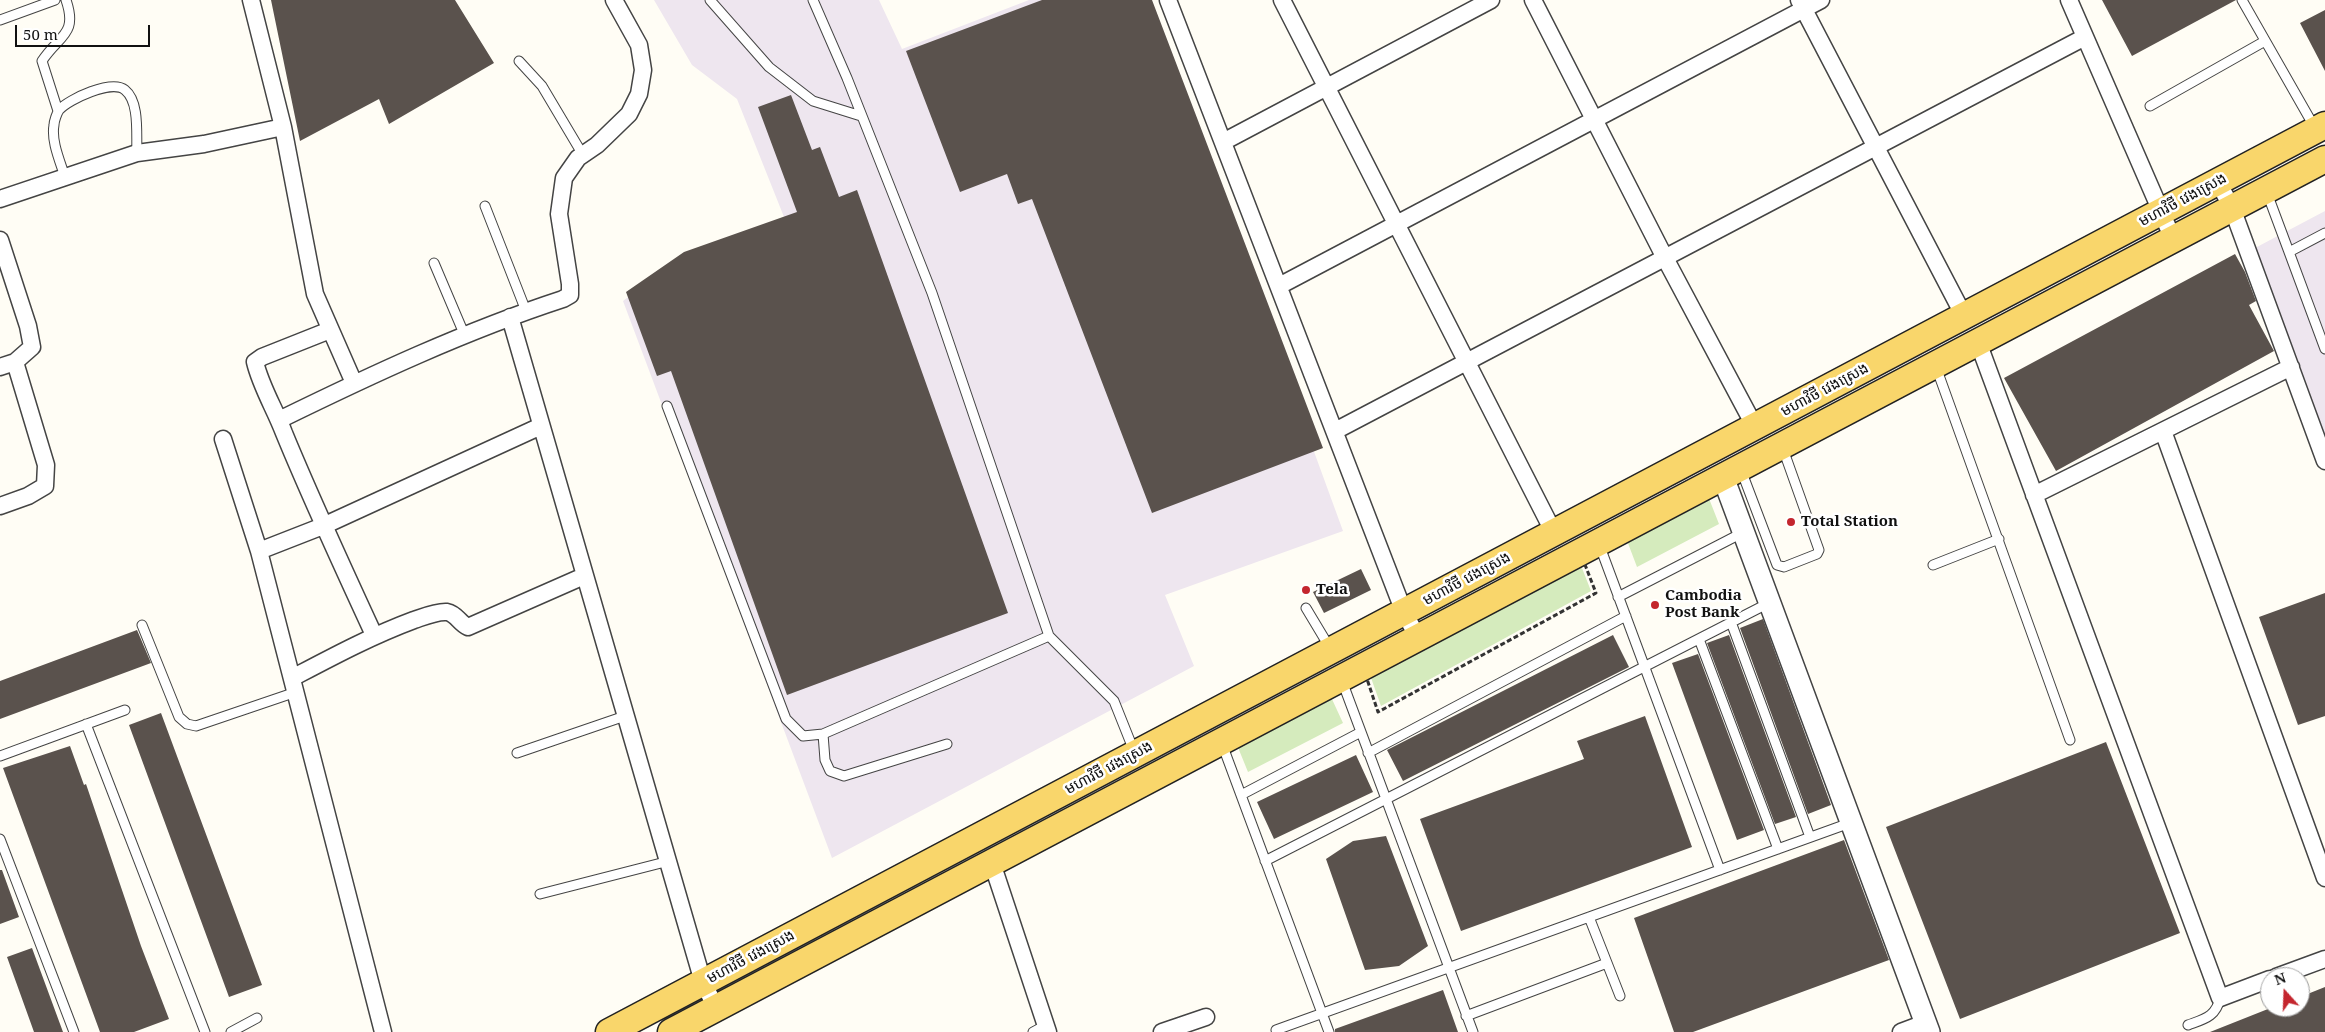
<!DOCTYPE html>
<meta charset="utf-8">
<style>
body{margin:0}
#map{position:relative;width:2325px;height:1032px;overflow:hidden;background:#fffdf5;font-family:"Noto Serif",serif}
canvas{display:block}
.north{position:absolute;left:2260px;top:967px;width:50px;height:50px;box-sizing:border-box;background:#fff;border:1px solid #a0a0a0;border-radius:50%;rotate:340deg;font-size:14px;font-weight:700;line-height:20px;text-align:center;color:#111}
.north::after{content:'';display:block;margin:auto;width:18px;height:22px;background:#c4262e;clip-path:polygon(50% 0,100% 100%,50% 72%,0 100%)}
.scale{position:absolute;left:15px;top:25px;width:135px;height:22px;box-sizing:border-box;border:2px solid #111;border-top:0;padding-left:6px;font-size:15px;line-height:18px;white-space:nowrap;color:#111;-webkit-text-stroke:4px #fff;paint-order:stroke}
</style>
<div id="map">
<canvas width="2325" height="1032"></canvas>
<div class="north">N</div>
<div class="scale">50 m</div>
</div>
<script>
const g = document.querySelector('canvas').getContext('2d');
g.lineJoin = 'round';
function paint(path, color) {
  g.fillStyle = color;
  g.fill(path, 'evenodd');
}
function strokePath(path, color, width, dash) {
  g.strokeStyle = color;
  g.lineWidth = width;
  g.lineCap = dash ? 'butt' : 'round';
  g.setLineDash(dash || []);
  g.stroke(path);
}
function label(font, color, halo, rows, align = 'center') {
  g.font = font + ' "Noto Serif","Noto Sans Khmer",serif';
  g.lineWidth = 5;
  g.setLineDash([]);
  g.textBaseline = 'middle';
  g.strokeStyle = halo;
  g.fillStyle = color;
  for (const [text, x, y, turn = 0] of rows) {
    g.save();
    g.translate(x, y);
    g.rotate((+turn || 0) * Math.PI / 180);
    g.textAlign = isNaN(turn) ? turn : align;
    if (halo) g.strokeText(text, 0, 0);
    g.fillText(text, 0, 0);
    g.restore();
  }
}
paint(new Path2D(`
 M654,0H879L902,49L1029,0H1149L1343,531L1165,595L1194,666L832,858L623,301L670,265L786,222L737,99L692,65Z
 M2325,211V439L2255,248Z`), '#eee6ef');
paint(new Path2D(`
 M1708,496L1719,524L1637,567L1626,538Z
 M1580,563L1591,591L1381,706L1370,675Z
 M1331,697L1343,723L1248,772L1237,745Z`), '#d5ebbd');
paint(new Path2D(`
 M271,0H455L494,63L389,124L379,99L300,141Z
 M1042,0H1152L1323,448L1152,513L1032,199L1018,204L1007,174L960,192L906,51Z
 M2102,0H2236L2132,56Z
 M2325,10V71L2300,23Z
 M791,95L812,150L820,147L839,197L857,190L1008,613L787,695L671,371L657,376L626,292L684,252L797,212L758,107Z
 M2235,254L2245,272L2256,301L2249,305L2274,351L2056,471L2004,378Z
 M1361,569L1371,590L1324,613L1313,592Z
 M2325,593V716L2298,725L2259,617Z
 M1763,619L1831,805L1808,814L1740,628Z
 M137,630L151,663L0,719V681Z
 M1613,635L1629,667L1403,781L1387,750Z
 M1729,635L1796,817L1775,824L1707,643Z
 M1698,654L1764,830L1737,840L1672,663Z
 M161,713L262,985L229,997L129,725Z
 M1645,716L1692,847L1461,931L1420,819L1584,759L1577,741Z
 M2106,742L2180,933L1960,1019L1886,827Z
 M70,746L84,785L86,784L141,946L169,1019L134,1032H100L3,768Z
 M1356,755L1373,792L1274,839L1257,802Z
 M1386,836L1428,946L1399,966L1365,970L1326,859L1353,841Z
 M1844,840L1889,960L1693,1032H1674L1634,918Z
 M0,870H2L19,917L0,924Z
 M32,948L63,1032H34L7,957Z
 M2325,987V1032H2210L2273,1007H2300V997Z
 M1443,990L1458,1032H1335V1029Z`), '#5a524d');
const service = new Path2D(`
 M710,0L769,67L813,101L861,116
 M813,0L847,78L932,293L1049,636L1114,701L1134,751
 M2242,0L2315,128
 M0,20L55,0
 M519,61L542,86L583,155
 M2150,106L2265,41
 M58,111L42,61C59,35 78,35 66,0
 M65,177C60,161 51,141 54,125C54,121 57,113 59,110C69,99 112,79 125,90C140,102 136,135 137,153
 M2267,193L2289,252
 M485,206L526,311
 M2325,233L2289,252L2325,349
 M434,263L465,336
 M1936,367L2070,740
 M667,406L786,719L803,736L823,734L1049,636
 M1741,470L1777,565L1784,567L1817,554L1819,550L1783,449
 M1599,544L1720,870
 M1933,565L1999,539
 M1618,597L1744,532
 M1306,608L1330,648
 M1731,622L1810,837
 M142,625L179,717L187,724L196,726L296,692
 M1699,639L1778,849
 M1342,681L1473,1032
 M86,724L205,1032
 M823,734L825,760L830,771L844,776L947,744
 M1222,744L1329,1032
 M517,753L625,716
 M1368,753L1626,616
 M0,756L125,710
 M1241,795L1361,732
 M0,839L74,1032
 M1265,861L1763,606
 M540,894L669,861
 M1589,917L1620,996
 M1466,1016L1607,963
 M2188,1025C2204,1019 2216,1017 2220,998
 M1276,1030L1847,824
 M231,1032L257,1018
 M1033,1032L1046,1025`);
const minor = new Path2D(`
 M251,0L283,127L315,294L354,383
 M1168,0L1404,612L1418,638
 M1282,0L1554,533
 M1533,0L1665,258L1755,427
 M1799,0L1964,316
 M2069,0L2173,239
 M1223,142L1491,0
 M2218,182L2232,208L2325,461
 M0,199L137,153L204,144L283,127
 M0,240L28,326L32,347L15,362L0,367
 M1279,286L1821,0
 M510,317L703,982L716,1008
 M330,330L262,357L255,362C261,387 275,409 284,433C312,501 343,568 374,635
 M1978,342L2220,998L2270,979
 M279,420C371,375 465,331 563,299L570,295V284L559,214L564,178L578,158L597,145L629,114L639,94L643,70L639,45L614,0
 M1335,431L2085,37
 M2163,431L2325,878
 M223,439L259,551L383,1032
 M2034,495L2291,367
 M0,506L28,496L45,486L46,465L15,362
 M259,551L323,526L541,426
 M292,678C332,657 371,636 414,620C423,617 437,611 447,612C457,614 459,623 468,627L584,576
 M992,863L1048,1032
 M2276,977L2325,959
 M1162,1032L1206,1017
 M1901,1032L1925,1023`);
const tertiary = new Path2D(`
 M1723,477L1929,1032`);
const primary = new Path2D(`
 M609,1032L2325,125
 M671,1032L2325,159`);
strokePath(service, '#444', 11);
strokePath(minor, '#444', 19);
strokePath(tertiary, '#444', 24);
strokePath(primary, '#222', 29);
strokePath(new Path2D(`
 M1582,557L1596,593L1378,712L1365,673Z`), '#333', 3, [5, 2.5]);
strokePath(service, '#fff', 9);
strokePath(minor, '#fff', 16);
strokePath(tertiary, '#fff', 21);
strokePath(primary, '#f9d66b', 26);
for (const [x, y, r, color] of [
 [1791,522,5,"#c4262e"],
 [1306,590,5,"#c4262e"],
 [1655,605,5,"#c4262e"]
]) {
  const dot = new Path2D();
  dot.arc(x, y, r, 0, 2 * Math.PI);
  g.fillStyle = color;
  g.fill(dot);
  strokePath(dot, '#fff', 2);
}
label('15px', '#111', '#fff', [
 ["មហាវិថី វេងស្រេង",2183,200,-28],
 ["មហាវិថី វេងស្រេង",1825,390,-28],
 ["មហាវិថី វេងស្រេង",1467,579,-28],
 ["មហាវិថី វេងស្រេង",1109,768,-28],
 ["មហាវិថី វេងស្រេង",751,957,-28]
]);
label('bold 15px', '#111', '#fff', [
 ["Total Station",1801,522],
 ["Tela",1316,590],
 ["Cambodia",1665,596],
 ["Post Bank",1665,613]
], 'left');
</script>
